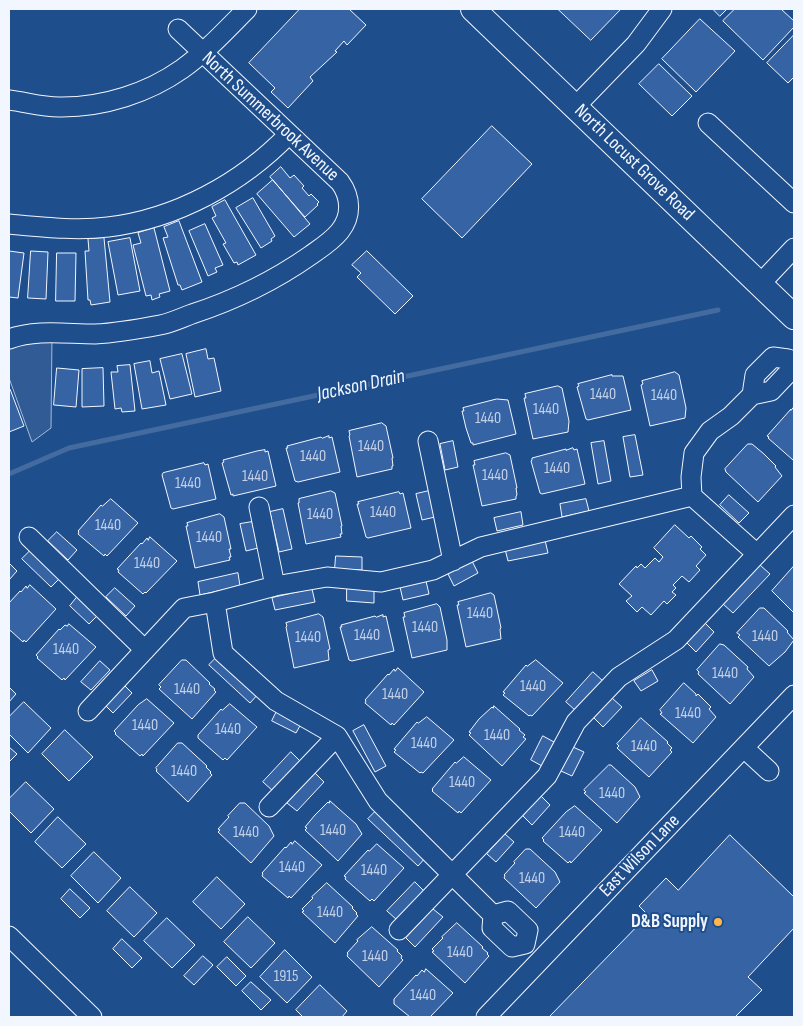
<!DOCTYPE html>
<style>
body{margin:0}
#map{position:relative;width:803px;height:1026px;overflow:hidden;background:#1f4e8c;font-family:"Sofia Sans Condensed",sans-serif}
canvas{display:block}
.frame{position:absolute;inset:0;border:10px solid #f2f6ff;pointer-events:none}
</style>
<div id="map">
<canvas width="803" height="1026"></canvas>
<div class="frame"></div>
</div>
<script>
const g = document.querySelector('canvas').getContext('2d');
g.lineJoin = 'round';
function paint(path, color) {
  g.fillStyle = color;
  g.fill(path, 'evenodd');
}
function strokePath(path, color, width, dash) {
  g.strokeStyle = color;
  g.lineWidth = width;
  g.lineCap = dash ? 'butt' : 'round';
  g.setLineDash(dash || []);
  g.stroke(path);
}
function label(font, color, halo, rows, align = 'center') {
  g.font = font + ' "Sofia Sans Condensed",sans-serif';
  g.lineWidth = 4;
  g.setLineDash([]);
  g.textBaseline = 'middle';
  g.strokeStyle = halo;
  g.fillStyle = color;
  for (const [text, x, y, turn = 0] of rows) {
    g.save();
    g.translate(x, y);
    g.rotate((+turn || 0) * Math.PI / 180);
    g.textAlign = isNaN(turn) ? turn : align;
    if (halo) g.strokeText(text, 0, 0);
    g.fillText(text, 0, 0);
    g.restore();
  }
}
const green = new Path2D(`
 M52,335L51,428L32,442L9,378V341Z`);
paint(green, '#305b95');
strokePath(green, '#a8bbd7', 1);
strokePath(new Path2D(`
 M9,474L69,448L718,310`), '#446ba0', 5);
const building = new Path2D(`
 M300,9H349L366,25L347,45L344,41L335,51L337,52L310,77L313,81L288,108L271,92L275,88L249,63Z
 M558,9H621L591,40Z
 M713,9H727L720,16Z
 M735,9H781L794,21V27L763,60L723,21Z
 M700,19L735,51L696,92L662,59Z
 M794,35V77L788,83L767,63Z
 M659,64L692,96L672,116L639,84Z
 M492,126L532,164L462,238L422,199Z
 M281,167L290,178L294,175L304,186L302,188L309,196L311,194L319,202L317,204L318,205L305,217L270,177Z
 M273,180L310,224L294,237L257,194Z
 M253,198L275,236L271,239L272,241L261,248L236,208Z
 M225,200L256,255L238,265L237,262L234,263L223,244L226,243L212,218L216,216L212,207Z
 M179,221L202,282L182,290L180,285H178L163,238L168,237L164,227Z
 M205,224L223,265L215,268L217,272L208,276L189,231Z
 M154,228L170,291L159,294L160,297L152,300L151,295L146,296L133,245L141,243L138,233Z
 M104,238L110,302L91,305L90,300H88L85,251H89L88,239Z
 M130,238L140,291L118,295L108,242Z
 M9,251L24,253L18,298L9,297Z
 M31,251L48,252L46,299L28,298Z
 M367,251L413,296L395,314L357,277L361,273L352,265Z
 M57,253H76L75,301H56Z
 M206,349L208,359L214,358L221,391L195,397L186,354Z
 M182,354L192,394L170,399L160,359Z
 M150,361L152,373L159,371L166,405L142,409L134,364Z
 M130,365L135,411L122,412L121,408L115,409L111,372H118L117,366Z
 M57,368L79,370L76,407L54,405Z
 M103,368L104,406L82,407V369Z
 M675,372L679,375L686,408L685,418L650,426L641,385L643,384L642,381Z
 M612,375V376H623L631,410L588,420L586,419L577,387L579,386L578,384Z
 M558,386L562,388L569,421L568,432L533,439L524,398H526L525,394Z
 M9,389H10L24,426L9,432Z
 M497,399L508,400L516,434L473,445V443H471L466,428L462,411H464L463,408Z
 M794,407V459L793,460L768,438L769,437L767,436L791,409V410Z
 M382,423L386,426L393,458H392L393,466H392V469L357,477L349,436L350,435L349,431Z
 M635,435L643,475L630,477L623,437Z
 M329,436V438L332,437L340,472L298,482L295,481L286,448H288L287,446L321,437L322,438Z
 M453,441L458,467L445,470L440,444Z
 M604,441L611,481L598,484L591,443Z
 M748,444H752L764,454L776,466L775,467L782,476L758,502L726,472L725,469Z
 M573,448L574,450L577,449L585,484L542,494L540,493L531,461L532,460V458L566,449V450Z
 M265,450V452L268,451L276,486L233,496V494L231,495L222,463L224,462L223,460L257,451Z
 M506,453L510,455L517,488H516L517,495L516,496V499L482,506L473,465H475L474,461Z
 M204,463L205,465L208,464L216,499L173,509L171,508L162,475L163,473Z
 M331,491L335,493L342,526H341L342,534H340L341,537L306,544L298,503H299V499Z
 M429,491L435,517L422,520L416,494Z
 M399,492L400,494L403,493L411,528L368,538L366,537L357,504H359L358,502Z
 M729,495L749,513L739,523L720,505Z
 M111,499L138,523L107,556L105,554L104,556L78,534L79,532L78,531L101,505L102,506Z
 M586,499L589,511L562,517L560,504Z
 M283,509L292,549L279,552L270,512Z
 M521,512L523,525L497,531L494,518Z
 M220,514L224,517L231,549H229L231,557H229L230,560L195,568L186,526H188L187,523Z
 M252,522L258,548L246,551L240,524Z
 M675,525L689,538L691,536L702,547L700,549L706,555L696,566L700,570L689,582L682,576L673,585L676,588L672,592L676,595L667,604L664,601L651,615L642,607L637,612L626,601L632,596L619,584L636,566L637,568L641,564L645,568L655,558L659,562L663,557L654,548Z
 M57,532L77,550L68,560L48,541Z
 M150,537L177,561L146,593L145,592L143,594L118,572L119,570L117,569L141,543L142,544L147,538L148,540Z
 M545,540L548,553L508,561L505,549Z
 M31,550L60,578L51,587L22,559Z
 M336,556L362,557V570L335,569Z
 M472,561L478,573L454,586L448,574Z
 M9,563L17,571L9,580Z
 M760,565L770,574L733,613L723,604Z
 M794,566V613L772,591Z
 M238,573L240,586L200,595L198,582Z
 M426,581L429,594L403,600L400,587Z
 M30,585L56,609L26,642L24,640L23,642L11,631L9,630V603L20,591L21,592L26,586L27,588Z
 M115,588L135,606L126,616L106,597Z
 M347,588L374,589V603L347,601Z
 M312,589L315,602L275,610L272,598Z
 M491,593L494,595L501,628L500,629L501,639L466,647L457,605H459L458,602Z
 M78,596L98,615L89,624L70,606Z
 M437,604L440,607L447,640V650L412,658L403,617H405L404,613Z
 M760,608H764L788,631L787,632L794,640L785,652L769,666L738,637L740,635L737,633Z
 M319,614L323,617L330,649L328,650L329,660L294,668L286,627L287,626L286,623Z
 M383,615V617L386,616L394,651L352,661L349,660L340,627H342L341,625L375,616L376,617Z
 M705,623L714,632L696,652L687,643Z
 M69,624L96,647L65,680L64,678L62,680L37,658L38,657L36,655L59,629L60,630L65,625L67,626Z
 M720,644L724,645L748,667L747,669L754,677L730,704L698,674L699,672L697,670Z
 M218,656L259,693L250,703L209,665Z
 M182,660H186L210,683L209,684L215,689L214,690L216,692L192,719L159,689L161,687L159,685Z
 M536,660L563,683L532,716L530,715L529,716L503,695L505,693L503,692L526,665L527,666Z
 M100,661L110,670L91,690L81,682Z
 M398,668L424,692L394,725L392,723L391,725L365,703L366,701L365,700L388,674L389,675L394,669L395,671Z
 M652,670L658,681L641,691L634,681Z
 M593,672L603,681L575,710L566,702Z
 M684,683L696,694V696L698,694L711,707L709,709L716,717L693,743L660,714L662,713L660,710Z
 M123,684L132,693L113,713L104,704Z
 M9,687L16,694L9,702Z
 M612,698L622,707L603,727L594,718Z
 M147,699L174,723L143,756L142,754L140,756L115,734L116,733L114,731L138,705Z
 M24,702L51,728L28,753L9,734V717Z
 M230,704L257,727L227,760L225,758L223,760L198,738V735L221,709L222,710Z
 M494,706L520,729L519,730L525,735L523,737L526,739L502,766L469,735L471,733L469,732L479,719L492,707L493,708Z
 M278,709L302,722L296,733L272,721Z
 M427,717L454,740L423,773L421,772L420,773L394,752L396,750L394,749L417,722L418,723Z
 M641,718L668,742L667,743L672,748L670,750L672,752L649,777L617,748L619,746L617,744Z
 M364,725L386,766L375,772L353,731Z
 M65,730L93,757L69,781L42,754Z
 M543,736L554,742L542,766L531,760Z
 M178,743H182L207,766L206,767L211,772L210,773L212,775L188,802L156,771L157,770L156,768Z
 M9,747L17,754L9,762Z
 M573,747L584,752L572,776L561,771Z
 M291,752L300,761L273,791L263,782Z
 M464,757L491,780L461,813L459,811L458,813L432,791L433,790L432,789L455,762L456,763Z
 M609,765H611L635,787L640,797L617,823L584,793L586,792L584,790Z
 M315,773L324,782L297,811L287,803Z
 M26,782L54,809L31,833L9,811V799Z
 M541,796L550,805L532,825L523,816Z
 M330,801L356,824L362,834L338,861L305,830L307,828L305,827L315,815L328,802L329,803Z
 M240,803H245L269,826L274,836L251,863L218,832L220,830L218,829L229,817L228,816Z
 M575,806L602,830L571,863L570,861L568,863L543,841L544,840L542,838L566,812Z
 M377,810L427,856L418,866L368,819Z
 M58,817L86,844L62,868L35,842Z
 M505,834L514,842L496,862L487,854Z
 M730,835L794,897V928L748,977L762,990L735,1017H549L648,915L639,906L666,878L678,890Z
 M295,841L322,865L291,898L289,896L288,898L262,876L263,874L262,873L285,847L286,848L291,842L292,844Z
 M377,844L404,868L374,901L372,899L370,901L345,879L346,877L344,876L368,850L369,851Z
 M526,849H530L555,872L560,882L536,908L504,878L505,876L504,875L515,863L514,862Z
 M94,852L121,878L98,903L71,876Z
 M217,877L245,904L221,929L193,902Z
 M415,882L424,891L397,920L387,911Z
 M327,883L353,907L352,908L357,913L356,914L358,916L335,943L302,912L304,911L302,909L313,898L312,897Z
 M130,887L157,913L134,937L107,911Z
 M70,889L90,908L80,918L61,899Z
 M433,909L443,917L415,947L406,938Z
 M248,917L275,943L251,968L224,942Z
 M167,918L195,945L172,968L144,941Z
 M457,923L483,947L482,948L488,953L487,954L489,956L465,983L432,952L434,951L432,949L443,938L442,937Z
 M372,927L398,950L397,951L402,956L401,958L403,960L379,987L347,956L348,954L347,953L358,941L357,940Z
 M122,939L142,958L132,968L113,949Z
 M285,950L312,977L287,1003L260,977Z
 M203,956L213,965L194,985L184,976Z
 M227,957L246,976L236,986L217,967Z
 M426,969L453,993L430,1017H410L394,1004V999L416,975L417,976L422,970L424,972Z
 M251,982L271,1000L261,1010L242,991Z
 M320,985L347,1011L342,1017H303L296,1010Z`);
paint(building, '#3563a3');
strokePath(building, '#f2f6ff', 1);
const minor = new Path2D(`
 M9,100C26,102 45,108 62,107C104,107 148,93 182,69C206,52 226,30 247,9
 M575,107L636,44L662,9
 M708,123L794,203
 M9,224C42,227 76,231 108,227C176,219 242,183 289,134
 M760,284L794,248
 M9,339C37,329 66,334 95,334C116,333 139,329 160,325C171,323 181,318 192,314C235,300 274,281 311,255C321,248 332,241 340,231C352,216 351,197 340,182L178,29
 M752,395L771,391L790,371L788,359L773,357L755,375L752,395L731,416L710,431L694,453L691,477L692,496L757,554
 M428,441L453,561
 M259,507L275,586
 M29,537L145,650
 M215,602L223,653L276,701L337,736L378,801L493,915
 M88,711L184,608L215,602L275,586L327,577L381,582L433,570L481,547L692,496
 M744,748L769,771
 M269,807L337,736
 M508,911L528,930L525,944L512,947L492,928L493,915Z
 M399,930L547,776L576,722L619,677L676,640L794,515
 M9,936L92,1017
 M486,1017L794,695`);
const major = new Path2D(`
 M473,9L794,317`);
strokePath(minor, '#f2f6ff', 21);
strokePath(major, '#f2f6ff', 26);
strokePath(minor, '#1f4e8c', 19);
strokePath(major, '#1f4e8c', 24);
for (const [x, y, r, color] of [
 [718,922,5,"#ffb74d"]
]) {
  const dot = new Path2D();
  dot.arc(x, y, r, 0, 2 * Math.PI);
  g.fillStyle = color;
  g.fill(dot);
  strokePath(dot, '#1f4e8c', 2);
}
label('16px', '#c3d1e8', null, [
 ["1440",603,395],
 ["1440",664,396],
 ["1440",546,410],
 ["1440",488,419],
 ["1440",371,447],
 ["1440",313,457],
 ["1440",557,469],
 ["1440",495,476],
 ["1440",255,477],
 ["1440",188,484],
 ["1440",383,513],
 ["1440",320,515],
 ["1440",108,526],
 ["1440",209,538],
 ["1440",147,564],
 ["1440",480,614],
 ["1440",425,628],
 ["1440",367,636],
 ["1440",765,637],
 ["1440",308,638],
 ["1440",66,650],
 ["1440",725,674],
 ["1440",533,687],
 ["1440",187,690],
 ["1440",395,695],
 ["1440",688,714],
 ["1440",145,726],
 ["1440",228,730],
 ["1440",497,736],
 ["1440",424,744],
 ["1440",644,747],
 ["1440",184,772],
 ["1440",462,783],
 ["1440",612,794],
 ["1440",333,831],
 ["1440",246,833],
 ["1440",572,833],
 ["1440",292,868],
 ["1440",374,871],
 ["1440",532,879],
 ["1440",330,913],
 ["1440",460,953],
 ["1440",375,957],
 ["1915",286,977],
 ["1440",423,996]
]);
label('19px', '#f2f6ff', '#1f4e8c', [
 ["North Summerbrook Avenue",270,117,43],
 ["North Locust Grove Road",634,163,44],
 ["East Wilson Lane",640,856,-46]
]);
label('bold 19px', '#f2f6ff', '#1f4e8c', [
 ["D&B Supply",708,922]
], 'right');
label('italic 20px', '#f2f6ff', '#1f4e8c', [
 ["Jackson Drain",361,386,-12]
]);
</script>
